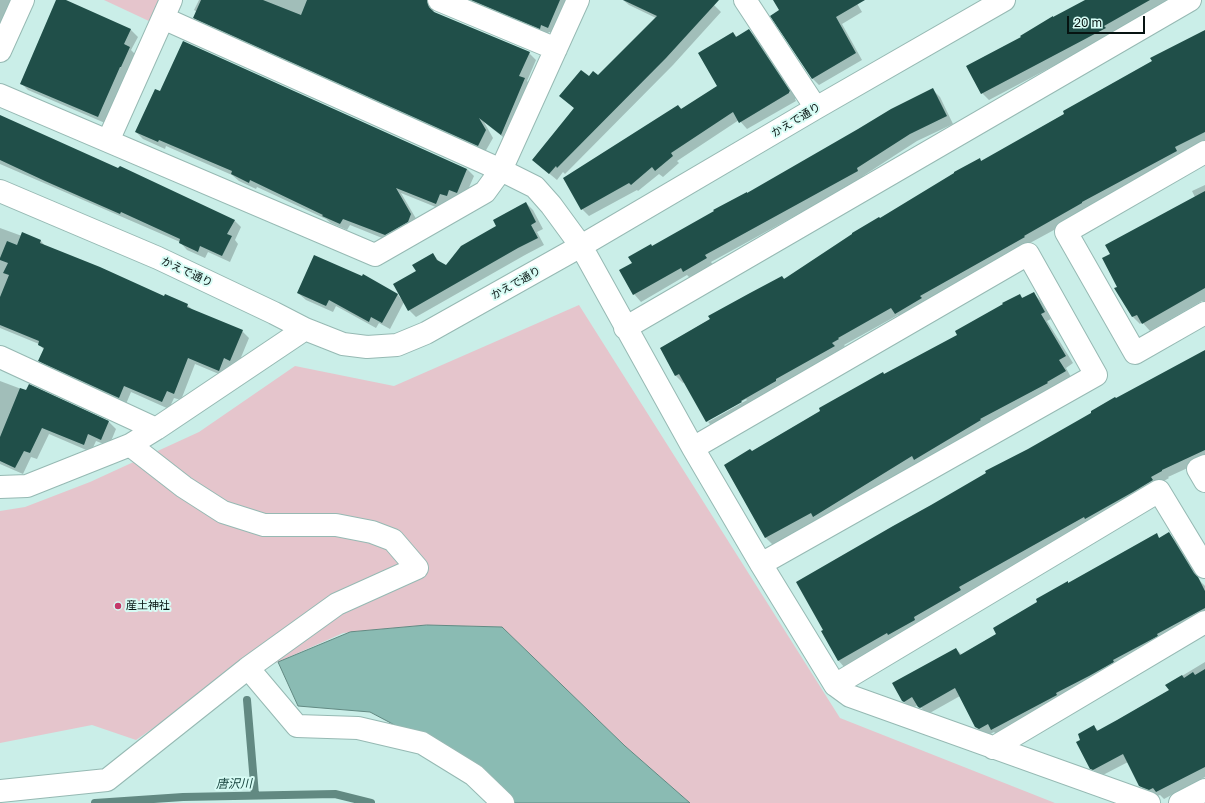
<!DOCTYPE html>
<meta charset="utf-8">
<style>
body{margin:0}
#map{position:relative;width:1205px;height:803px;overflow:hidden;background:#caeee8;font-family:"Golos Text",sans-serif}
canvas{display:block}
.scale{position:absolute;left:1067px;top:16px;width:78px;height:18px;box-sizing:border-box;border:2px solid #061311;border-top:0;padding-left:5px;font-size:12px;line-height:14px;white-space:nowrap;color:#061311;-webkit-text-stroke:3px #d7fcf5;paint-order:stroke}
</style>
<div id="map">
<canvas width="1205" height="803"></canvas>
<div class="scale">20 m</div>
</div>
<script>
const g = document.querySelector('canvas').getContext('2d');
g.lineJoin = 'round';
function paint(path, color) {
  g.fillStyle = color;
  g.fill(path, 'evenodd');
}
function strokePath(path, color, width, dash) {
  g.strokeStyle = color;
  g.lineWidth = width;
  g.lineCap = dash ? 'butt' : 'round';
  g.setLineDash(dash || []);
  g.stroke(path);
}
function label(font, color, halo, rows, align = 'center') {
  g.font = font + ' "Golos Text","Noto Sans JP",sans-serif';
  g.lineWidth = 4;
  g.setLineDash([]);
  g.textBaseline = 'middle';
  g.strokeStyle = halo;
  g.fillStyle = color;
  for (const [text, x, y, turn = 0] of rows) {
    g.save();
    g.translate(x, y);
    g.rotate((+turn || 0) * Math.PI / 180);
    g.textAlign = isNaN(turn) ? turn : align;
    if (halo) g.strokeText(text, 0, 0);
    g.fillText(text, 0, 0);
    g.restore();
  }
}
paint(new Path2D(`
 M104,0H161L151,22Z
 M579,305L840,718L1055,803H690L625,746L502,627L427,625L343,633L271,665L212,687L136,740L92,725L0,743V511L25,507L90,482L199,432L295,366L394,386Z`), '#e5c5cc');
const water = new Path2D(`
 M427,625L502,627L625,746L690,803H511L474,767L370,712L298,706L278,662L350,632Z`);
paint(water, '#8abbb3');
strokePath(water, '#628982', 1);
paint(new Path2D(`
 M0,0H17L0,29Z
 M57,0H63L131,30L138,37L131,50L136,55L105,123L28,90L21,83Z
 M199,0H436L433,10L435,13L529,53L536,60L527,81L532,86L508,141L484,122L493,138L485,152L201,25L194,18L197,12L194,10Z
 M463,0H569L555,34L549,32L547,35Z
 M623,0H709L721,12L673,65L565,174L563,172L557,180L533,160L575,109L561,96L589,77H599L656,18L629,5Z
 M803,0H855L862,12L842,24L862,60L819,85L812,78Z
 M1088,0H1169L1111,33L1112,35L989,100L982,93L1022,38Z
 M749,30L756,37L796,98L795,99L796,101L747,129L739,120L677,161L679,163L663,177L659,174L638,191L637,190L589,216L582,209L678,106L682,109L719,87L733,33L737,37Z
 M1205,32V142L1089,211L1030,243L1031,245L903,320L898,315L844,345L845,346L839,350L841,354L714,428L708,422L747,400L746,399L708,420V422L707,421L685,382L683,383L676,376L661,348L782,277L785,279L979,159L982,162Z
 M933,90L940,97L953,124L917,141L863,176L864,178L711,262L713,265L690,278L687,275L641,302L634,294L633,263L652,247Z
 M0,117L234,220L241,227L235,240L238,244L230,262L208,252L205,258L187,250L180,242L0,164Z
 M136,132L467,169L474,176L464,199L454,203L447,200L443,210L401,193L418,222L392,242L350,225L347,230L331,223L326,219L257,187L256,189L239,181L232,175L166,146L165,149L143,139Z
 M1205,185V303L1202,301L1150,331L1142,322L1140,324L1133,317L1116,288L1118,287L1111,254L1195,197L1192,191Z
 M526,203L533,210L543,229L537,232L544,245L525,255L416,317L409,310L404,302L390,329L379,323L376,328L336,306L333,312L306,300L298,293L363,277V276L398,295L402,300L417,272L433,254L441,264L446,266L498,227Z
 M0,228L22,236L23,234L41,241L46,247L165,297L187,305L193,310L242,331L249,338L237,367L231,365L226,377L195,364L181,400L174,398L169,409L131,392L126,404L47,368L40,361L44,350L39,344L0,328Z
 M1034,294L1041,301L1051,319L1047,321L1073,363L1066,368L1072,379L773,545L766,538L725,465L752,452L885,375L958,336L1019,295L1024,299Z
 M1205,352V460L1168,477L1169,478L845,668L838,660L932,506L1117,399Z
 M0,381L109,422L116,429L109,446L96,441L91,452L49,434L37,459L31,457L23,474L0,464Z
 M1169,534L1176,541L1201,582L1205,586V619L999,737L994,732L987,736L983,734L976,727L960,696L928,714L918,705L911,709L903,701L956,649L962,655L998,634L1069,584L1156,535L1160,539Z
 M1205,662V777L1164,799L1160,795L1157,796L1148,793L1140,786L1128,762L1101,776L1091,768L1082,740L1094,727L1099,731L1170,690L1167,685Z`), '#0003');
strokePath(new Path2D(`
 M247,700L255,795
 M95,803L183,797L335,794L371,803`), '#628982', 8);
paint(new Path2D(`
 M56,0H66L131,29L124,44L130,47L121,67H120L98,117L20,84Z
 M201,0H263L301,15L307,0H427L429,7L434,12L530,52L519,76L525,78L501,135L479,118L486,130L478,146L193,18Z
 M471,0H560L548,28L541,25L540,29Z
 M623,0H719L666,58L557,168L556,166L549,174L532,160L574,108L559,96L581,70L589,76L593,71L598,75L657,16Z
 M773,0H865L836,17L856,53L812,79L770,16L779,10Z
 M1085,0H1150L1104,26L1106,28L981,94L966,66L1021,37L1020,36L1053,16V17Z
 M749,29L790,91L789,92V93L739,123L733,112L671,153L673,156L655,171L652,167L631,185L629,183L581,210L563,178L678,105L681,109L717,86L698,53L733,32L736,37Z
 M1205,30V132L1175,147L1177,151L1082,202V203L1024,236L1025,237L920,296L922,298L895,314L891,308L838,338L839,339L832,343L835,346L776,379V381L741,401L742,402L706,422L679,374L675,376L660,348L710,319L708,316L750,293L782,276L784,279L852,234V233L879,217L880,218L954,173V172L980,158L981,161L1064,114L1063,111L1152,61L1150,58Z
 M183,41L467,169L457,193L449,190L447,196L440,194L436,204L396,188L411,214L408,222L385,235L343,219L340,224L322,216L323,215L250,180L249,183L231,174L232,171L159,140L158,142L135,132L155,89L160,91Z
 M933,88L947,116L910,134L857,168L858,171L705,255L707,258L683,272L681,268L633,295L619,270L632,263L628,257L651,244L652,246L714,211L713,210L747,192V193L858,129L891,109Z
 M0,115L118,168L120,166L235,220L227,234L232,236L222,256L200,246L198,252L179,243L180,239L121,212L120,214L45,181L0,160Z
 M1205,191V288L1142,324L1137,315L1132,317L1114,288L1117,287L1102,258L1110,254L1105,245Z
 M526,202L536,222L531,225L538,238L518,248L408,311L393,284L416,271L412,265L433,253L437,260L446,265L461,246L496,226L493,220Z
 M22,232L41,240L40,243L100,267L164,296L165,294L188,304L187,307L243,330L230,361L224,358L219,371L188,358L174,394L167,391L162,402L124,386L119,398L38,361L44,348L38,345L39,341L0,325V297L9,275L3,273L8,263L0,260V258L7,241L17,245Z
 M314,255L362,276L363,274L398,294L382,323L371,317L369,322L329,300L326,306L297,293Z
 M1034,292L1045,312L1041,314L1066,356L1059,360L1066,371L1047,382L1048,383L980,419L981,420L914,460L912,456L813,517L811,513L765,538L724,465L750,449L752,451L820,411L819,408L883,372L884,374L957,335L955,331L1003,304L1002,303L1020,294L1022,298Z
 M1205,350V450L1162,470V471L1151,477L1153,480L1133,492L1085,519L1084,517L959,587L961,590L914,617L915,620L888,635L887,633L838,661L821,631L823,630L796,582L893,526L931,505L986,473L985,471L1028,449L1091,413V411L1115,397L1116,398Z
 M29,384L109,421L101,440L88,434L84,445L42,428L30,453L24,451L15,468L0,461V437L20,388L26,390Z
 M1169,532L1194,573L1198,577L1205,591V608L1157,634L1158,636L1113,660L1114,662L1089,676L1056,693L1057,695L991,730L988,724L979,729L975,727L955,688L920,708L918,707L912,697L904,702L902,701L892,683L956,648L960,655L996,634L993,628L1037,602L1036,599L1068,581V583L1157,533L1159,538Z
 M1205,669V767L1156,792L1153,788L1149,790L1139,786L1123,754L1093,770L1090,769L1076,742L1080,740L1078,734L1094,725L1097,731L1117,720L1169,690L1165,685L1182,675L1184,678L1193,672L1195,675Z`), '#204f49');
const minor = new Path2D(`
 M439,0L556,49
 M745,0L816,108
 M163,18L501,170L535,187L551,205L581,246L693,448L761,564L835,685L850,696L1149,803
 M0,51L23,0
 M0,95L375,255L485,192L501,170L578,0
 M108,141L171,0
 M1205,152L1066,232L1135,353L1205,313
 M0,191L158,258L274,313L305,329L343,344L367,347L397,345L426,333L581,246L816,108L1004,0
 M625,328L1190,0
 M0,357L156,429
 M693,448L1028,254L1096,375L761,564
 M1205,466L1198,469L1205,481
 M0,487L27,486L130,445L156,429L305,329
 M248,668L297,726L358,728L422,743L474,775L503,803
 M835,685L1159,491L1205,567
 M993,748L1205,622
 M0,791L107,780L248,668L337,604L417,568L393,540L372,532L336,525H264L223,512L184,487L130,445
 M1180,803L1205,790`);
strokePath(minor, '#96b9b3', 24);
strokePath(minor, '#fff', 22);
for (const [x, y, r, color] of [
 [118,606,4,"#c43869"]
]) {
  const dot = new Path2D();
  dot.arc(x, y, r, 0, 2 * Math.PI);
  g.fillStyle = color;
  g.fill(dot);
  strokePath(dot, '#d7fcf5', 1.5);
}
label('11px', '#061311', '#d7fcf5', [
 ["かえで通り",796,120,-31],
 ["かえで通り",187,272,25],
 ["かえで通り",516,283,-29]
]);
label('11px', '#061311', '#d7fcf5', [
 ["産土神社",126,606]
], 'left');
label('italic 12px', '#14413b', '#d7fcf5', [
 ["唐沢川",234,784,-1]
]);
</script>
